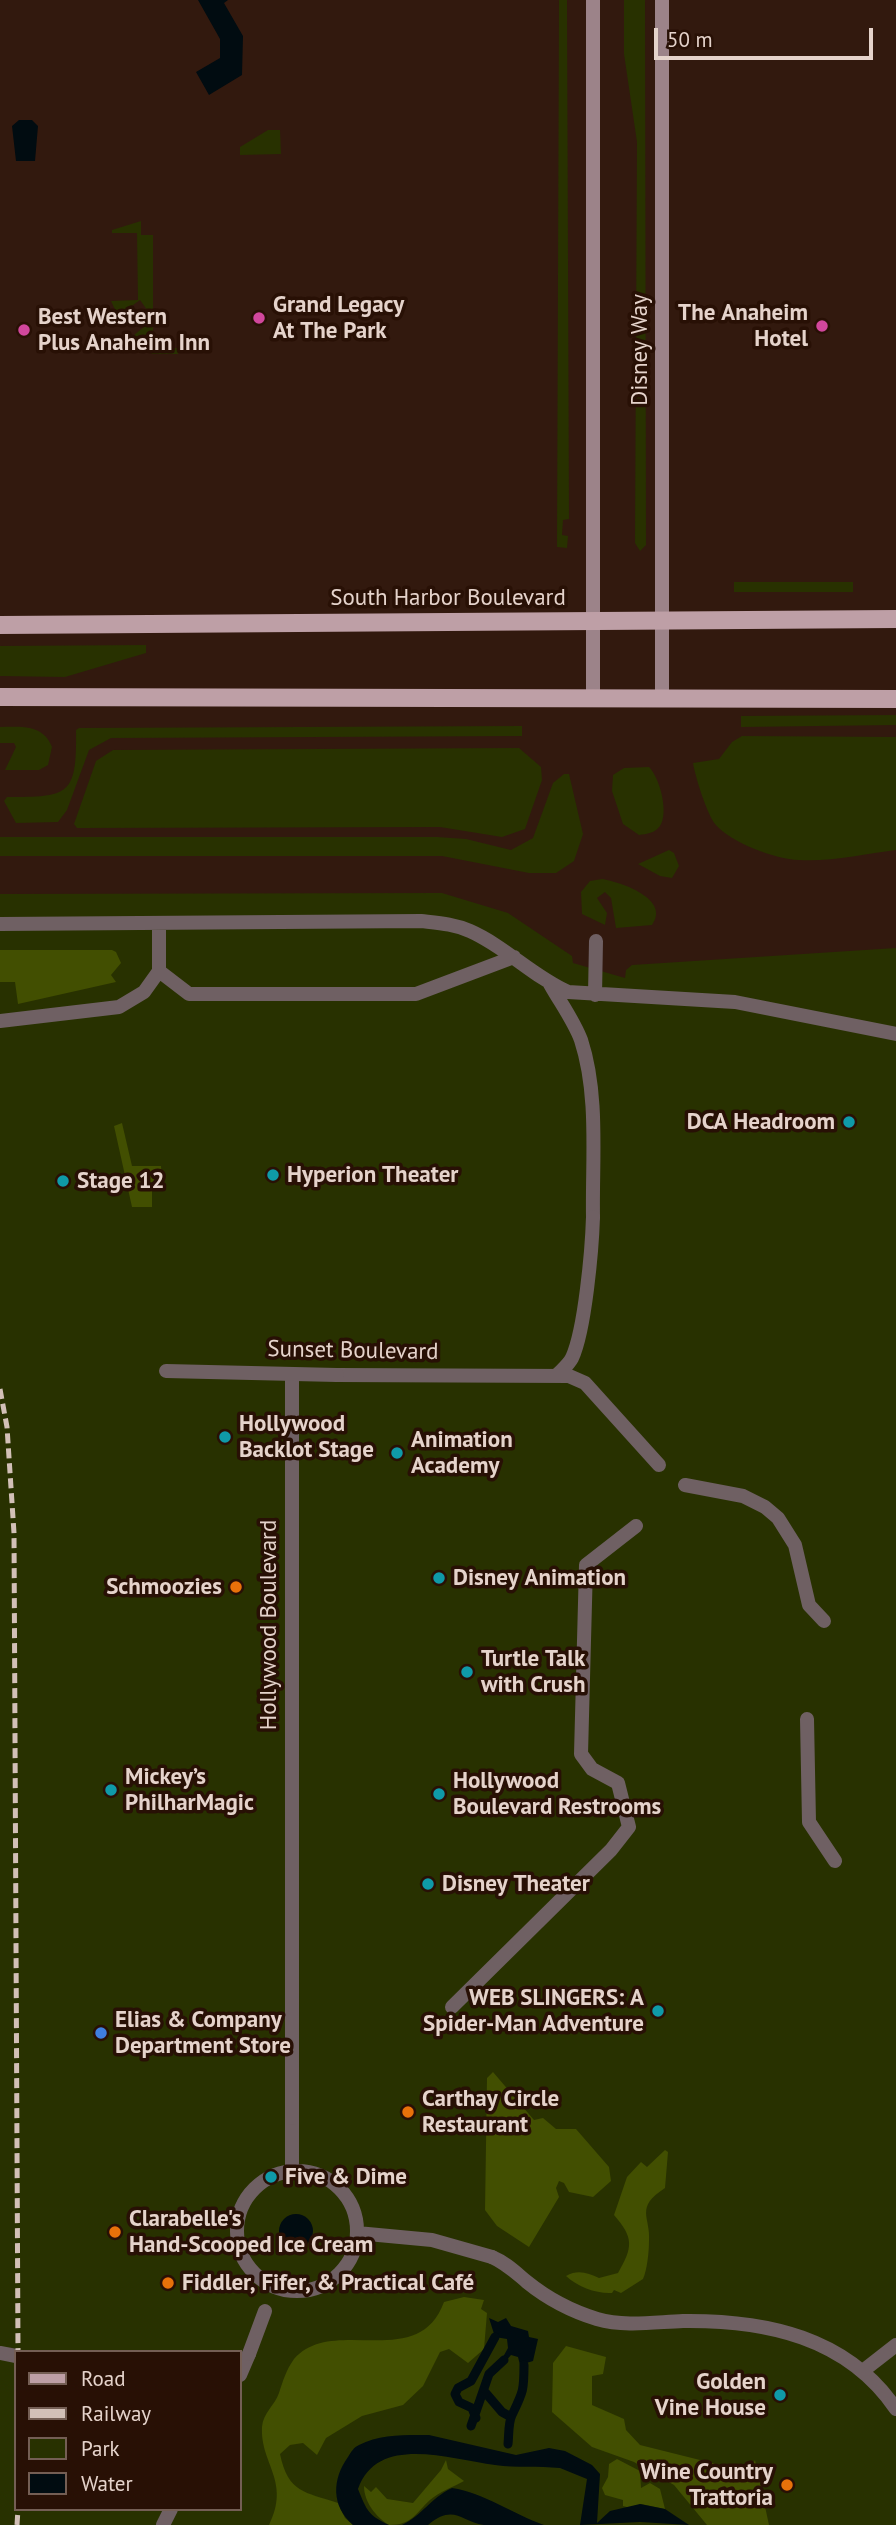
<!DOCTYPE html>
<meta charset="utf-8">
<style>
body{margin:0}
#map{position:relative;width:896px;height:2525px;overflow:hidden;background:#32190e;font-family:"PT Sans",sans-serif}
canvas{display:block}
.legend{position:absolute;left:14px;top:2350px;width:228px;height:161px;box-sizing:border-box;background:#281005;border:2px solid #745e54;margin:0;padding:9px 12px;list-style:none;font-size:21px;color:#e5d3cb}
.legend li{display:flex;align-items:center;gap:14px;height:35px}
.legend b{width:35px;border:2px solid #745e54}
.scale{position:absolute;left:654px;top:28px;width:219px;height:32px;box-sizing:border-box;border:4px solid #e5d3cb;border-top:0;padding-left:9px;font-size:21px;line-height:24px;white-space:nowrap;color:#e5d3cb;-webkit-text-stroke:5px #281005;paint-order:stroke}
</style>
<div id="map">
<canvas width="896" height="2525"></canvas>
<ul class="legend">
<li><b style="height:9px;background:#be9fa6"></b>Road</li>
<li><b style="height:9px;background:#d2c0b7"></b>Railway</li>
<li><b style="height:19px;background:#283100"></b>Park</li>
<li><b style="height:19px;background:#010c11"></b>Water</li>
</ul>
<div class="scale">50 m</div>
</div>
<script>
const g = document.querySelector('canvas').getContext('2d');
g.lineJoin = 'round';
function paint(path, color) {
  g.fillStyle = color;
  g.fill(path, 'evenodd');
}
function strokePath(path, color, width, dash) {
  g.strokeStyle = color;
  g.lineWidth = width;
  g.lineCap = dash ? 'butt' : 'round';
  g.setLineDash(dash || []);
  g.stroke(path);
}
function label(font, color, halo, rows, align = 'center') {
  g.font = font + ' "PT Sans",sans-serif';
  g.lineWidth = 7;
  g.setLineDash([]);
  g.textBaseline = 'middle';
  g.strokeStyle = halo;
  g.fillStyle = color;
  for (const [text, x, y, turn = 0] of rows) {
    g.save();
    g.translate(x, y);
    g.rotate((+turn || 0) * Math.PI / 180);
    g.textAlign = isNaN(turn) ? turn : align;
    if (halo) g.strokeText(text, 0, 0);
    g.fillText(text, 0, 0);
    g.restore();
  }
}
paint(new Path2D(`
 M559,0H567L569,519L563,520L562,535L568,536L567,548L557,547Z
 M624,0H645L646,545L640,551L635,543L637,142L624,54Z
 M268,130H280L281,154L240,155V147Z
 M141,221V235H153V348H178V354H152L134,335L150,322V314L140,300L118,316L111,301L138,300L137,233H112V230Z
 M734,582H853V592H734Z
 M146,645V653L65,677L0,676V646Z
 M896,715V725L741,727V716Z
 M522,726V736L111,738L89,750L67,810L58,822L16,823L4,801L7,797C69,797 77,796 76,730L79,728Z
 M0,727C21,727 43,724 52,747L48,765L39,770H5L16,747L14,743H0Z
 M742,736L896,737V850C865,854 830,862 799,860C775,859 731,843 715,824C707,814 695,776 693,763L719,759L732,742Z
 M519,748L541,767L542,780L525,829L502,837L440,827L77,828L74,824L96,761L113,750Z
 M649,767C660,778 669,813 660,826C655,833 647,834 639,835L623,824L612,791L613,775L624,768Z
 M564,774H569L583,834L574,861L556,873H529L442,856H0V837H437L466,839L511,850L533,838L553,783Z
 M669,850L674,853L679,866L672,878L660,876L638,864Z
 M602,879C621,882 671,899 652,925L616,928L611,898L605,892L597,898L607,913L605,925L582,914L581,892L590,881Z
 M442,893L508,913L572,956L573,963L625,978L626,970L632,965L896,948V2525H0V894ZM16,2352H240V2509H16Z`), '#283100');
paint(new Path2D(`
 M0,950H112L116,952L121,963L111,975L116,982L18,1004L15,982H0Z
 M122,1123L132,1166H161L162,1180L152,1182V1207H132L114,1126Z
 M493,2072L534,2120L543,2118L556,2129H576L609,2167L611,2181L593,2197L569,2192L564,2183L559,2181L556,2188L559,2197L529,2247L497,2226L485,2210L487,2078Z
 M665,2150L668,2152L665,2188C634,2208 651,2217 649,2241C649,2252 647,2270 643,2279L621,2293L614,2290L612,2293C597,2294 578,2287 566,2276C578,2269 588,2273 599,2278L618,2273C633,2247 634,2238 614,2215L627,2177L641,2162L647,2167Z
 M464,2297L484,2300L481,2309L487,2313L484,2349L468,2363L449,2349L440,2352L423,2386L403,2405L362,2416L326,2438L317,2455L303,2443L290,2445L280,2454C288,2493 305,2492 338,2503L345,2518L353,2525H269C291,2481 260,2464 262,2427C263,2413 275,2405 279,2393C283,2381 286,2370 294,2359C333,2314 418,2373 444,2302Z
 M566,2346L606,2357L603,2374L592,2376V2405L624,2419L626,2430L640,2445L748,2472L755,2460L769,2525H707L674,2485L634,2462L592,2447L552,2412L553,2363Z
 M617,2459L640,2471L641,2488L650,2483L660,2489L665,2509L641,2504L631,2508L623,2506V2500L605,2495L602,2488L608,2477L609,2464Z
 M446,2460L448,2469L464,2481C453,2487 439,2492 430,2500C415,2514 412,2525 389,2525C376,2517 364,2502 364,2486L371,2492L376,2487L387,2499L413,2503L441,2470Z`), '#424f01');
paint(new Path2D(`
 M198,0H228L224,3L243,36L242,75L209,95L196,72L220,58V39Z
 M19,120H32L38,126L35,161H16L12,126Z
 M279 2231a17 17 0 1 1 34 0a17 17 0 1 1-34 0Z
 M489,2318L498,2322L506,2318L511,2326L528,2331L529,2337L538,2339L533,2361L520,2365L518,2357L511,2355L505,2362L503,2357L508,2348L507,2339L495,2337Z
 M429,2435L516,2455L549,2448L565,2451L592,2465L600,2474L597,2523L610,2511L640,2504L665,2509L689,2525L640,2522L580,2525L587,2479L560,2468C538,2466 517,2468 495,2465C451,2460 378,2433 358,2489C367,2511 368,2515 389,2525H353C331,2506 332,2479 348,2457C351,2452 354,2447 359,2445C380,2434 405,2435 429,2435Z
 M452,2488C484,2493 513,2514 544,2525C525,2525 503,2525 484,2525C461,2522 454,2503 428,2525H402C423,2515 429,2499 452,2488Z`), '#010c11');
strokePath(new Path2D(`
 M484,2391L502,2412L511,2417
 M476,2418L472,2408L459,2402L455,2394L458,2388L471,2381L495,2337
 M471,2426L489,2374L504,2360
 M508,2444C509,2436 508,2423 512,2415C523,2392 524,2391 524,2365`), '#010c11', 9);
strokePath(new Path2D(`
 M0,924L421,921C438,923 454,924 470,931C506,947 532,976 568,992L735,1002L896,1034
 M159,971L189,994H416L514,957
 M550,984C560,1002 574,1021 581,1040C599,1095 592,1160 593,1217
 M595,995L596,941
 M0,1021L119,1007L144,992L159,971V923
 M452,2007L611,1850L629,1827L618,1783L592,1769L581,1754L586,1565L636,1526
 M0,2353L16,2356`), '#6f6063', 14);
strokePath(new Path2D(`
 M292,1374V2131
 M558,1374C563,1369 569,1364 572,1358C585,1330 592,1249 593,1217
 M337,1375L569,1376L585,1383L659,1465
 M685,1485L743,1496L765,1507L778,1518L795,1545L809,1605L824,1621
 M807,1719L809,1822L835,1861
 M492,2257C506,2263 515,2272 527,2282C548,2299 571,2311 597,2319C625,2327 655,2322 683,2321C766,2320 847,2337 896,2409
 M864,2370L896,2345
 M240,2375L249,2354
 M163,2525L171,2509`), '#6f6063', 14);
strokePath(new Path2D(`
 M166,1371L337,1375
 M292,2131V2171
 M237 2231a60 60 0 1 1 120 0a60 60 0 1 1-120 0Z
 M357,2233L432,2240L492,2257
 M249,2354L265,2311`), '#6f6063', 14);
strokePath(new Path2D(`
 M593,0V700
 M662,0V700`), '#9c8389', 14);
strokePath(new Path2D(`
 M0,625L896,619
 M0,697L896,699`), '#be9fa6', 18);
strokePath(new Path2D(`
 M0,1389L7,1427L14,1533L18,2352
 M17,2525L18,2509`), '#d2c0b7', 5, [10, 5]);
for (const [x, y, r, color] of [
 [259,318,7,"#d1479c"],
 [822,326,7,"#d1479c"],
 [24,330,7,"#d1479c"],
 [849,1122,7,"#0f9aa8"],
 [273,1175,7,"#0f9aa8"],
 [63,1181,7,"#0f9aa8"],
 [225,1437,7,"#0f9aa8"],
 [397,1453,7,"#0f9aa8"],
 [439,1578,7,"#0f9aa8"],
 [236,1587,7,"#e8710a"],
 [467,1672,7,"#0f9aa8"],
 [111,1790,7,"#0f9aa8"],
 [439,1794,7,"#0f9aa8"],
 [428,1884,7,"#0f9aa8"],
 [658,2011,7,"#0f9aa8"],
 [101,2033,7,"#3f7fe0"],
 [408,2112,7,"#e8710a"],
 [271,2177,7,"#0f9aa8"],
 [115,2232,7,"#e8710a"],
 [168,2283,7,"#e8710a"],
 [780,2395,7,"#0f9aa8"],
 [787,2485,7,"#e8710a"]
]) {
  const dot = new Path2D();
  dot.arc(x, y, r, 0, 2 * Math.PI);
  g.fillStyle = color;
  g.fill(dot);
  strokePath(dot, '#281005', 2.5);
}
label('bold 23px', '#e5d3cb', '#281005', [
 ["Grand Legacy",273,305],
 ["At The Park",273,331],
 ["The Anaheim",808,313,"right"],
 ["Hotel",808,339,"right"],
 ["Best Western",38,317],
 ["Plus Anaheim Inn",38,343],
 ["DCA Headroom",835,1122,"right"],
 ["Hyperion Theater",287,1175],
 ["Stage 12",77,1181],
 ["Hollywood",239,1424],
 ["Backlot Stage",239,1450],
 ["Animation",411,1440],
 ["Academy",411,1466],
 ["Disney Animation",453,1578],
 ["Schmoozies",222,1587,"right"],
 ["Turtle Talk",481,1659],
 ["with Crush",481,1685],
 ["Mickey’s",125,1777],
 ["PhilharMagic",125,1803],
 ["Hollywood",453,1781],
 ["Boulevard Restrooms",453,1807],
 ["Disney Theater",442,1884],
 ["WEB SLINGERS: A",644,1998,"right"],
 ["Spider-Man Adventure",644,2024,"right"],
 ["Elias & Company",115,2020],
 ["Department Store",115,2046],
 ["Carthay Circle",422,2099],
 ["Restaurant",422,2125],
 ["Five & Dime",285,2177],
 ["Clarabelle's",129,2219],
 ["Hand-Scooped Ice Cream",129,2245],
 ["Fiddler, Fifer, & Practical Café",182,2283],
 ["Golden",766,2382,"right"],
 ["Vine House",766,2408,"right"],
 ["Wine Country",773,2472,"right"],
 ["Trattoria",773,2498,"right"]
], 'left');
label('23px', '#e5d3cb', '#281005', [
 ["Disney Way",640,350,-90],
 ["South Harbor Boulevard",448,598],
 ["Sunset Boulevard",353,1351,1],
 ["Hollywood Boulevard",269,1625,-90]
]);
</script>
